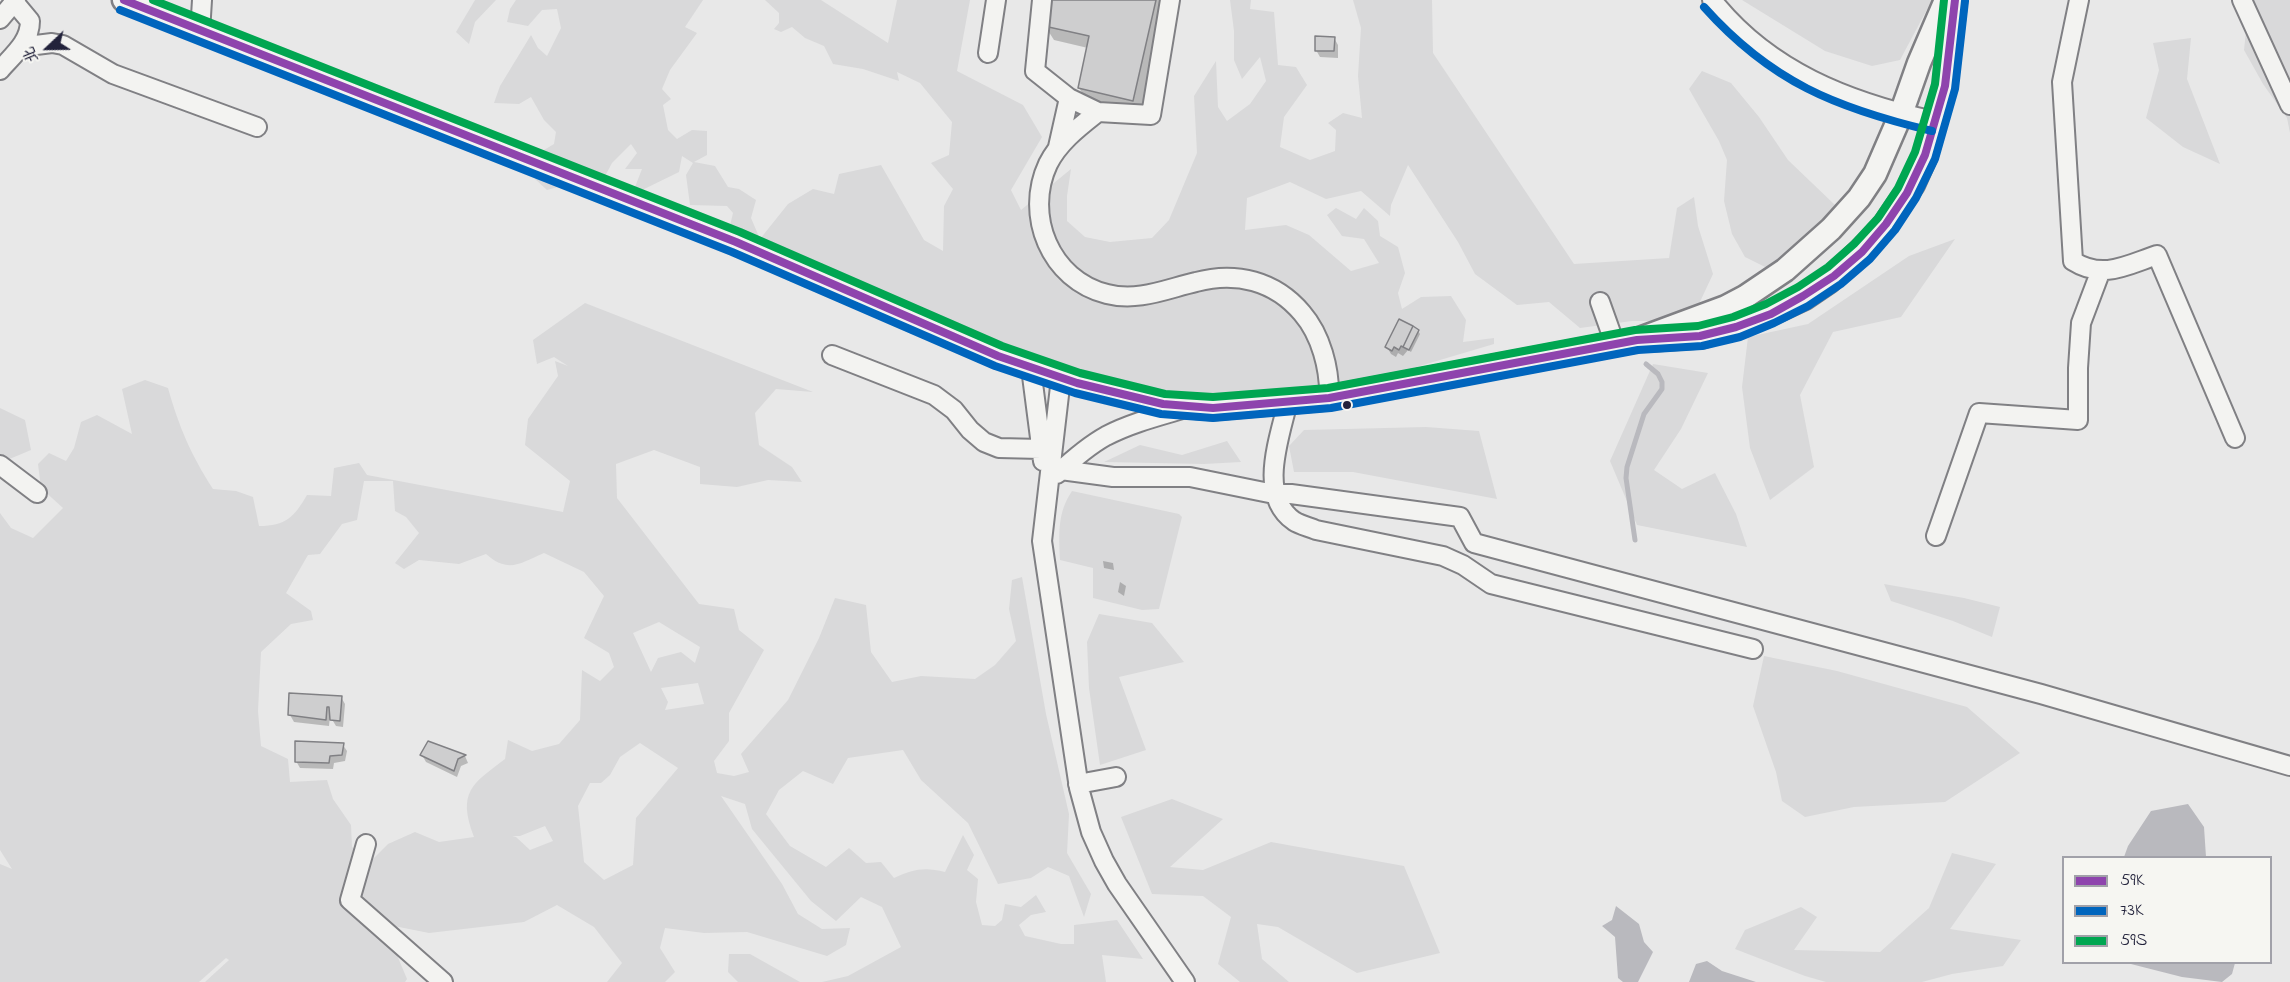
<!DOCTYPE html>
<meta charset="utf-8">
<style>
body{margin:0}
#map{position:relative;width:2290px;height:982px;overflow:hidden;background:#e8e8e8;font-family:"Indie Flower","LXGW WenKai TC",sans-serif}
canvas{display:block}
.legend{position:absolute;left:2062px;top:856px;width:210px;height:108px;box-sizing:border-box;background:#f6f6f2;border:2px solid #a1a1a9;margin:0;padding:8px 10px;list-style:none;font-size:18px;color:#22223b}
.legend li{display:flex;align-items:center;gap:12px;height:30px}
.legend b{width:30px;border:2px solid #a1a1a9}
.north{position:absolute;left:18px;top:18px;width:60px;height:60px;-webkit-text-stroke:4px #f6f6f2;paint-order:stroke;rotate:248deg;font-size:16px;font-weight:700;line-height:24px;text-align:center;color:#22223b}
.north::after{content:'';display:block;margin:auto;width:21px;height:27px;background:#22223b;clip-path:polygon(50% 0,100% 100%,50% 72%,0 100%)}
</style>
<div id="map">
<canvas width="2290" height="982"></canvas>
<ul class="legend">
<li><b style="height:8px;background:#8e44ad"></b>59K</li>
<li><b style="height:8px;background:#0065bd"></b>73K</li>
<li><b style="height:8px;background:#00a651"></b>59S</li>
</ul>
<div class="north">北</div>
</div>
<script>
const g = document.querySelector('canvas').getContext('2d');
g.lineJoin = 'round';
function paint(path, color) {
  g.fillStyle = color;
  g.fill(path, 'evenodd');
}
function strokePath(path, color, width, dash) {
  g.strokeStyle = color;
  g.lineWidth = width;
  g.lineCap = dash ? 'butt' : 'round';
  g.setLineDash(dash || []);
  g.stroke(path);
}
paint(new Path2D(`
 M475,0H496L475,22L469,44L456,32Z
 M516,0H703L685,27L697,33L670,70L662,89L671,99L663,105L668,130L677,139L692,130L707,131V155L694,162L715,166L728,187L739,189L756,200L751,218L760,239L788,204L813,189L834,194L839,174L881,165L924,240L943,251L944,206L953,189L931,163L949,155L952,122L920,83L897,72L899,81L863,69L833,64L824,46L805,38L792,27L781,32L774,29L779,23V13L765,0H821L888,43L897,0H970L957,71L1023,105L1042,137L1011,190L1021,210L1071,169L1067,196V221L1085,237L1110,242L1152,238L1169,220L1197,153L1194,96L1216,61L1218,107L1227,121L1250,104L1266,81L1260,57L1242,79L1234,60V31L1230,0H1251L1250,9L1274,12L1278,65L1296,67L1307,85L1284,117L1280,147L1310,160L1335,151L1336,130L1328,123L1343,113L1362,118L1358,76L1361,28L1353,0H1432L1433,53L1574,264L1669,258L1677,208L1694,197L1698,226L1713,274L1698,306L1666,321H1632L1580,328L1549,302L1517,305L1475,274L1458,242L1408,165L1391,205L1390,216L1361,191L1326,199L1290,182L1247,198L1245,230L1286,225L1309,235L1351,271L1379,263L1364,239L1342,236L1327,215L1336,208L1356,219L1364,208L1378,221L1380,236L1398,247L1405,273L1398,293L1402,309L1421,297L1451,296L1466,320L1463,342L1494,338V344L1413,368L1347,395L1141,398L946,325L727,238L733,213L727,206L690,205L686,175L693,163L682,156L679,172L634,194L635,187L642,169H625L637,153L631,144L612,163L603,180L587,179L547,190L535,179L539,153L554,144L556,132L544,120L531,97L519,104L494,103L500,86L531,35L538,48L547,56L561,28L557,9L542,10L528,26L507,22L510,9Z
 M1742,0H1932L1900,60L1872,66L1825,51Z
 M2235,0H2290V133L2287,118L2263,84L2244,50L2247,22Z
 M2191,38L2187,79L2220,164L2183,147L2146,118L2159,70L2153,43Z
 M1702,71L1731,83L1759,117L1788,160L1835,205L1823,221L1771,270L1745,257L1732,234L1724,201L1727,160L1719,141L1689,89Z
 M1955,239L1901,317L1833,332L1800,395L1814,467L1770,500L1750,448L1742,387L1748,337L1808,324L1909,256Z
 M585,303L813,392L776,389L755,413L759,445L792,467L802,482L768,480L737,487L700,484V467L654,450L616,464L617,498L699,604L734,609L739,630L764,650L729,713V741L714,761L717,773L734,776L749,772L741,754L788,700L819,638L835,598L866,605L871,652L892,682L921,676L975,679L995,665L1016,641L1009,609L1012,580L1022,577L1046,714L1069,814L1067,853L1091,894L1084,917L1069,876L1048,867L1031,878L998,884L968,823L921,780L903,750L848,758L833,784L803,771L779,790L766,814L790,846L826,867L849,848L866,863L881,862L894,878C913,869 925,867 945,872L963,835L974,855L967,870L978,879L976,902L982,925L995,926L1002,920L1005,904L1021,907L1036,895L1046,912L1031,915L1019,925L1025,936L1061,944H1074V925L1117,920L1143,959L1102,955L1106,982H822L848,976L901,947L882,907L861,897L836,921L811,901L752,829L745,804L721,796L782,884L798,914L822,929L850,928L846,945L827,956L747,932L704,933L665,928L660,948L675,972L665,982H607L622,963L594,927L557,905L524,922L429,933L389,925L394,948L407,979L405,982H205L229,960L226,958L199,982H0V864L12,869L0,850V513L11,528L33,538L63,508L41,488L38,464L49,453L66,461L74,448L81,422L97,415L132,434L122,389L145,380L168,388C179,427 191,455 213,489L236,491L253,497L259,526C286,526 294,517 307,495L331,496L334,468L359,463L367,475L563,512L570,481L525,445L528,419L558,376L555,361L568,366L554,357L537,364L533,340ZM364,481H393L395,511L406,517L419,533L395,563L404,569L419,560L459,564L486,554C509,574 520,563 544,553L584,572L604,596L584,638L609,653L614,667L600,681L582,670L580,720L559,744L532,751L508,740L505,759C472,784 457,792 474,837L439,842L415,832L388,844L371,861L352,847L351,825L333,799L327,780L290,782L288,759L261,746L258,711L261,652L291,624L313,620L311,611L286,593L308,555L320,554L342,524L357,520ZM659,622L700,647L695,663L681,652L658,658L651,672L633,633ZM698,683L704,704L665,710L668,702L661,688ZM640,743L678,768L636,818L633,865L604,880L584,862L578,806L590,783H601L610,775L620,757ZM545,826L553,841L530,850L516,837L512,836H520Z
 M1653,364L1708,373L1681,429L1654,470L1682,489L1715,473L1736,514L1747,547L1637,525L1610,461Z
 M0,408L25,420L31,450L0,463Z
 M1426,427L1479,431L1497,499L1353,472H1294L1289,446L1304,430Z
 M1227,441L1241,462L1204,464L1104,462L1140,445L1182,455Z
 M1072,491L1179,514L1182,517L1159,609L1142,610L1093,598V568L1060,560C1059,535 1057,513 1072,491Z
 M1884,584L1964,598L2000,607L1992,637L1953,621L1891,601Z
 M1099,614L1152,623L1184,662L1119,677L1146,750L1100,765L1089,688L1087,642Z
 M1764,656L1837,671L1967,707L2020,753L1945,802L1854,807L1805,817L1782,801L1776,772L1753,706Z
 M1172,799L1223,819L1170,867L1203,870L1271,842L1404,866L1440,953L1357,973L1278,927L1257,924L1262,959L1289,982H1240L1218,964L1231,917L1203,896L1152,894L1121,817Z
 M1952,853L1996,864L1950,929L2021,940L2003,966L1952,974L1922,982H1826L1805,976L1735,949L1745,930L1801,907L1817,917L1794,950L1880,952L1929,908Z
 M729,954H750L800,982H738L728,972Z`), '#d9d9da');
paint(new Path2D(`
 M2188,804L2204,827L2206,857H2124L2128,846L2151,811Z
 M1616,906L1639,924L1644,942L1653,952L1638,982H1623L1618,978L1615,937L1602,926L1612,920Z
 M1707,961L1722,971L1756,982H1689L1696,964Z
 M2127,963L2235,962V963L2232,974L2222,982L2182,977Z`), '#b9b9be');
paint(new Path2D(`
 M1051,0H1166L1141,115L1088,102L1079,88L1088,48L1054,40L1045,26Z
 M1334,38L1338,45V58L1320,57L1316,50Z
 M1418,331L1420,334L1411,352L1408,350L1403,356L1398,353L1396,357L1391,354L1387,347Z
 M1103,561L1113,563L1114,570L1104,568Z
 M1120,582L1126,586L1124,596L1118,592Z
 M341,697L345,704L343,727L336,726L330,716L329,726L294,722L290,715Z
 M428,742L465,756L468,763L461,766L457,777L426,762L422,755Z
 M343,745L347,751L345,761L334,763L333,769L300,768L296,761Z`), '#0003');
strokePath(new Path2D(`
 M1635,540L1626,478L1627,467L1644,414L1662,389V382L1658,374L1646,364`), '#b9b9be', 5);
const building = new Path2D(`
 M1050,0H1156L1133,101L1078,88L1089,36L1044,26Z
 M1315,36L1335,37L1334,51H1315Z
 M1399,319L1413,326L1403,347L1401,346L1399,350L1394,347L1392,351L1385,347Z
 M1413,326L1419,330L1409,350L1403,347Z
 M289,693L342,696L340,721L330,720L329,707H327L326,720L288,715Z
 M295,741L344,743L342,755L330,756L329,763L295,762Z
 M428,741L466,755L458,759L454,771L420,755Z`);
paint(building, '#cececf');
strokePath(building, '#808084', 1.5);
const minor = new Path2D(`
 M1042,0L1035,71L1069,98L1098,112L1151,115L1170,0
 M1712,0C1768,71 1848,102 1934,121
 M2079,0L2062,82L2073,261C2103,280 2127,265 2157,255L2235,438
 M2242,0L2290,105
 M0,19L16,0
 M200,32L202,0
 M26,40L36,45L52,43L63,45L113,74L257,127
 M988,53L996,0
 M0,70C13,55 30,42 30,21L15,3
 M1098,112C1079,127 1059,142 1048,164C1024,215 1050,280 1107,294C1138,302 1166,289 1196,282C1236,271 1275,281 1302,313C1321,335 1330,369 1329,398
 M1058,147L1069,98
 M1600,302L1615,344
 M832,355L934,395L954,410L970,430L984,442L999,448L1041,449
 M1031,368L1043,461
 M1061,378L1042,541L1079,788L1091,832L1104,861L1117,884L1185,982
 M1288,401C1280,437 1257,495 1294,521C1300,525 1309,527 1316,530L1443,556L1463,565L1491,584L1753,649
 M0,465L37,493
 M1061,470L1113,477H1190L1274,494H1291L1460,517L1474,543L2041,694L2290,766
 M1057,474C1072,460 1088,446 1106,436C1131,423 1159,416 1186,408
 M1936,536L1979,413L2078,420V368L2081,323L2101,270
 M1078,784L1116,777
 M366,844L350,900L443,982`);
const major = new Path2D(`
 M124,0L736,242L998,356L1077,383L1163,404L1213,408L1329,398L1615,344L1637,340L1726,307L1745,297L1785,270L1831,229L1859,198L1875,174L1901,114L1919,63L1946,0
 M1656,339L1703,336L1765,316L1804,298L1829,281L1880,232L1913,184L1925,157L1945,86L1955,0`);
strokePath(minor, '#808084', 22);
strokePath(major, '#808084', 27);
strokePath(minor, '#f3f3f1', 18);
strokePath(major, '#f3f3f1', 22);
strokePath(new Path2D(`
 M124,0L736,242L998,356L1077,383L1163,404L1213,408L1329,398L1637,340L1700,336L1736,327L1771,314L1803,296L1834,276L1862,252L1886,224L1907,193L1925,155L1945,86L1955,0`), '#8e44ad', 8);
strokePath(new Path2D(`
 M1704,7C1771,82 1836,108 1932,131
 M120,10L732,252L995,366L1075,393L1161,414L1213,418L1331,408L1638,350L1702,346L1740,337L1774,323L1808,306L1841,284L1870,259L1895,230L1916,198L1935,159L1955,89L1965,1`), '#0065bd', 8);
strokePath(new Path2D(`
 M153,0L740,232L1002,346L1080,373L1165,394L1213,397L1328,388L1635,330L1698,326L1733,317L1766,304L1798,287L1828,267L1854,244L1878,218L1898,188L1915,152L1935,84L1944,0`), '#00a651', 8);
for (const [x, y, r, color] of [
 [1347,405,5,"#22223b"]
]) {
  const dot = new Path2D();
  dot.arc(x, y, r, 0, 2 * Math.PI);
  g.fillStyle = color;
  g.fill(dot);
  strokePath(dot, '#f6f6f2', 2);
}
</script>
